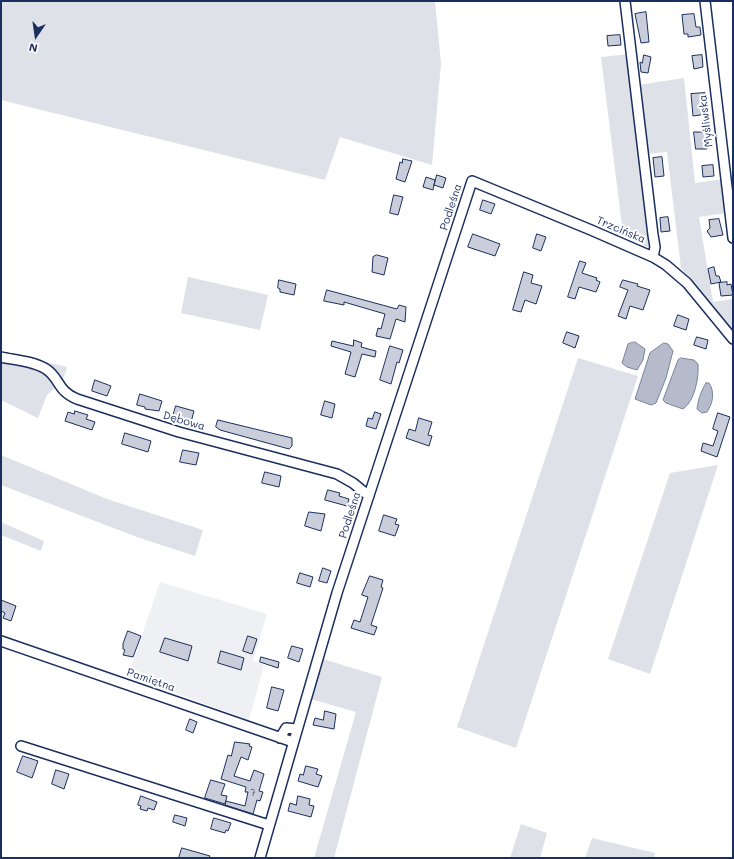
<!DOCTYPE html>
<meta charset="utf-8">
<style>
body{margin:0}
#map{position:relative;width:734px;height:859px;overflow:hidden;background:#fff;font-family:Mali,sans-serif}
canvas{display:block}
.frame{position:absolute;inset:0;border:2px solid #1b2f5e;pointer-events:none}
.north{position:absolute;left:16px;top:16px;width:40px;height:40px;-webkit-text-stroke:3px #fff;paint-order:stroke;rotate:193deg;font-size:11px;font-weight:700;line-height:16px;text-align:center;color:#1b2f5e}
.north::after{content:'';display:block;margin:auto;width:14px;height:18px;background:#1b2f5e;clip-path:polygon(50% 0,100% 100%,50% 72%,0 100%)}
</style>
<div id="map">
<canvas width="734" height="859"></canvas>
<div class="frame"></div>
<div class="north">N</div>
</div>
<script>
const g = document.querySelector('canvas').getContext('2d');
g.lineJoin = 'round';
function paint(path, color) {
  g.fillStyle = color;
  g.fill(path, 'evenodd');
}
function strokePath(path, color, width, dash) {
  g.strokeStyle = color;
  g.lineWidth = width;
  g.lineCap = dash ? 'butt' : 'round';
  g.setLineDash(dash || []);
  g.stroke(path);
}
function label(font, color, halo, rows, align = 'center') {
  g.font = font + ' Mali,sans-serif';
  g.lineWidth = 4;
  g.setLineDash([]);
  g.textBaseline = 'middle';
  g.strokeStyle = halo;
  g.fillStyle = color;
  for (const [text, x, y, turn = 0] of rows) {
    g.save();
    g.translate(x, y);
    g.rotate((+turn || 0) * Math.PI / 180);
    g.textAlign = isNaN(turn) ? turn : align;
    if (halo) g.strokeText(text, 0, 0);
    g.fillText(text, 0, 0);
    g.restore();
  }
}
paint(new Path2D(`
 M160,582L267,614L253,661L264,665L249,720L128,676Z`), '#eff0f4');
paint(new Path2D(`
 M1,1H435L441,64L432,165L340,137L325,180L1,100Z
 M629,54L632,86L684,78L695,183L724,179L726,213L699,217L713,302L733,299V329L729,328L681,268L667,152L646,154L658,253L623,234L601,57Z
 M188,277L268,295L260,330L181,313Z
 M1,351L67,367L62,382L47,395L38,418L1,400Z
 M578,358L638,376L516,748L457,727Z
 M1,455L107,499L203,530L195,556L137,537L1,485Z
 M718,465L650,674L608,659L670,473Z
 M1,522L44,541L41,551L1,535Z
 M323,659L382,677L334,858H314L356,712L311,699Z
 M521,824L547,833L540,858H510Z
 M592,838L655,853L654,858H585Z`), '#dee1e7');
const water = new Path2D(`
 M635,342L645,349L643,360L637,370L627,367L622,363L628,344Z
 M664,343L668,344L673,351L666,378L656,403L651,405L635,399L650,353Z
 M681,358L694,360L698,364C699,377 695,401 683,409L666,403L663,400L678,360Z
 M706,383H709C715,392 713,403 707,412L702,413L697,409C698,400 701,391 706,383Z`);
paint(water, '#b5bbca');
strokePath(water, '#77839f', 1);
const building = new Path2D(`
 M646,12L649,42L641,43L635,14Z
 M694,14L696,27H700L701,35L688,37V34H684L682,15Z
 M620,35L621,45L608,46L607,36Z
 M644,55L651,57L648,73L641,72L640,62L642,63Z
 M702,55L703,67L694,69L692,56Z
 M705,93L707,114L693,116L691,94Z
 M694,132H706L707,149H696Z
 M662,157L664,176L655,177L653,158Z
 M403,159L412,161L405,182L396,179L400,162L402,163Z
 M713,165L714,176L703,177L702,166Z
 M437,175L446,178L443,188L434,185L433,190L423,187L426,177L435,180L434,185Z
 M394,195L403,197L398,215L390,213Z
 M483,200L495,204L491,214L480,210Z
 M668,217L670,231L661,232L660,218Z
 M719,219L723,235L711,237L707,231L710,228L709,220Z
 M473,234L500,244L495,256L468,247Z
 M537,234L546,237L541,251L533,248Z
 M377,255L388,258L384,275L372,272L373,257Z
 M580,261L586,263L582,273L597,278L596,280L600,282L596,292L579,287L575,299L568,297Z
 M714,267L716,276H719L721,282L711,284L708,269Z
 M524,272L533,275L531,283L542,286L536,304L525,300L521,312L513,310Z
 M279,280L296,284L294,295L280,292V289L278,288Z
 M623,280L638,284L637,286L650,290L643,310L630,306L626,319L618,316L628,290L620,287Z
 M727,282V285L731,284L733,295L721,296L719,283Z
 M327,290L397,309L399,305L406,307L405,322L396,319L390,339L376,336L378,328L381,329L385,314L344,302V305L324,301Z
 M678,315L689,319L686,330L674,326Z
 M567,332L579,336L575,348L563,343Z
 M697,337L708,340L706,349L694,345Z
 M354,340L362,343L361,347L376,351L375,357L362,354L355,377L345,374L351,352L331,346L332,341L353,346Z
 M390,346L403,350L399,363L397,362L391,384L380,380Z
 M95,380L111,386L107,396L92,391Z
 M140,394L162,401L159,411L145,409V407L137,405Z
 M325,401L335,404L332,418L321,415Z
 M176,406L194,411L191,422L173,416Z
 M75,411L88,415L86,419L95,422L92,430L65,421L68,412L74,414Z
 M375,412L381,414L376,429L366,426L368,418L372,419Z
 M718,413L730,417L717,457L701,451L703,443L713,446L718,431L713,429Z
 M419,418L432,422L428,435L432,436L429,446L406,438L409,429L415,431Z
 M218,420L292,438V446L289,449L220,430L216,427Z
 M125,433L151,441L148,452L122,444Z
 M183,450L199,453L196,465L180,462Z
 M265,472L281,476L279,487L262,483Z
 M328,490L340,493L339,496L349,499L347,506L325,500Z
 M309,512L325,514L321,531L305,526Z
 M384,515L397,519L395,524L399,525L395,536L379,531Z
 M323,568L331,571L327,583L319,581Z
 M300,573L313,577L310,587L297,583Z
 M370,576L383,580L381,587L383,588L371,625L377,627L374,635L351,628L354,620L360,622L368,597L362,595Z
 M1,600L16,606L11,621L3,618L5,613L1,611Z
 M128,631L141,636L133,657L123,655L125,650L123,649V644Z
 M248,636L257,639L252,654L243,651Z
 M165,638L192,646L188,661L160,652Z
 M292,646L303,649L299,662L288,658Z
 M221,651L244,658L241,670L218,663Z
 M261,657L279,662L278,668L260,662Z
 M272,687L284,690L278,711L267,708Z
 M325,711L336,714L334,729L313,725L315,718L323,720Z
 M190,719L197,722L193,733L186,730Z
 M235,742L250,744L249,746L252,747L248,760L241,757L234,776L250,781L254,770L264,774L259,791L263,792L260,801L257,800L253,814L225,805L226,801L245,806L248,792H245L246,787L221,779L228,755L231,756Z
 M23,756L38,761L32,778L17,772Z
 M306,766L318,769L316,774L322,776L318,787L298,781L300,774L303,775Z
 M56,770L69,774L64,789L52,784Z
 M211,780L225,784L221,795L227,796L225,804L205,798Z
 M141,796L157,802L154,810L148,808L147,811L140,809L141,806L138,805Z
 M298,796L310,799L309,805L314,806L311,817L288,811L290,803L296,805Z
 M175,815L187,818L185,826L173,822Z
 M214,818L231,823L228,831L226,830L225,833L211,829Z
 M182,848L210,856L209,858H179Z`);
paint(building, '#caceda');
strokePath(building, '#1b2f5e', 1);
const minor = new Path2D(`
 M625,1L653,235L655,247L653,257
 M705,1L733,238
 M1,357C15,360 34,361 46,369C60,378 57,391 77,399L179,432L337,474L353,483L369,496
 M1,641L293,742
 M280,738L286,728L297,729
 M21,746L269,825
 M260,858L337,593L472,181L591,230L653,257L666,265L687,283L733,339`);
strokePath(minor, '#1b2f5e', 12);
strokePath(minor, '#fff', 9);
label('9px', '#47577d', null, [
 ["7",253,793]
]);
label('11px', '#1b2f5e', '#fff', [
 ["Myśliwska",706,121,-97],
 ["Podleśna",451,207,-72],
 ["Trzcińska",621,230,23],
 ["Dębowa",184,421,16],
 ["Podleśna",350,515,-72],
 ["Pamiętna",151,680,19]
]);
</script>
